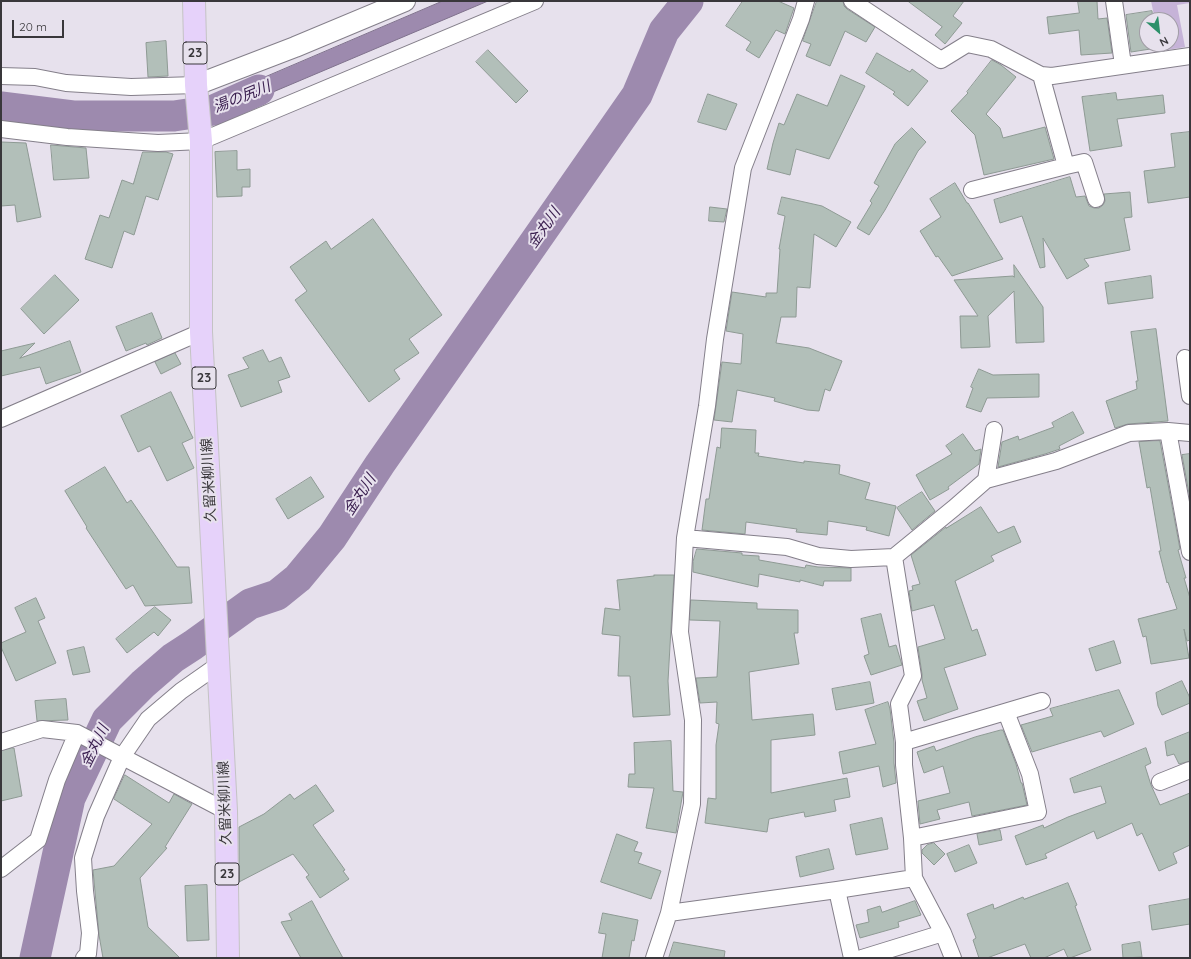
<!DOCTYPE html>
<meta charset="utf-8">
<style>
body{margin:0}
#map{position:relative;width:1191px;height:959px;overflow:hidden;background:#e7e1ed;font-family:Quicksand,sans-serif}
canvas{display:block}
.frame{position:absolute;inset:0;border:2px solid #39373b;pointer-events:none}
.north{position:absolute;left:1139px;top:12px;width:40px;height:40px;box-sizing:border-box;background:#e7e1ed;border:1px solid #a19da6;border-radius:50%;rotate:152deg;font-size:11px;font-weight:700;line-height:16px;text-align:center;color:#39373b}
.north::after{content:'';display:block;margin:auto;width:14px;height:18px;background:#2d906a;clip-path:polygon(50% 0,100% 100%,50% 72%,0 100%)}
.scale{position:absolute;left:12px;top:20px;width:52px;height:18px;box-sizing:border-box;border:2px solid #39373b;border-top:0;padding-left:5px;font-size:12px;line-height:14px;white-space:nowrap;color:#39373b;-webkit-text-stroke:3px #e7e1ed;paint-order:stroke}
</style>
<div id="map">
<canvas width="1191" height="959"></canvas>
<div class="frame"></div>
<div class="north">N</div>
<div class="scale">20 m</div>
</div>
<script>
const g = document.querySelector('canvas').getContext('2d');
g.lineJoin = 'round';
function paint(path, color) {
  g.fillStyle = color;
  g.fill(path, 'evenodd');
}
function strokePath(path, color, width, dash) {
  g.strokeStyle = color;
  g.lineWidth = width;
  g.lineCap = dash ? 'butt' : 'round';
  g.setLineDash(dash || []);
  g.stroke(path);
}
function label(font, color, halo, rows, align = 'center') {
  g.font = font + ' Quicksand,"Noto Sans JP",sans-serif';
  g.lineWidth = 4;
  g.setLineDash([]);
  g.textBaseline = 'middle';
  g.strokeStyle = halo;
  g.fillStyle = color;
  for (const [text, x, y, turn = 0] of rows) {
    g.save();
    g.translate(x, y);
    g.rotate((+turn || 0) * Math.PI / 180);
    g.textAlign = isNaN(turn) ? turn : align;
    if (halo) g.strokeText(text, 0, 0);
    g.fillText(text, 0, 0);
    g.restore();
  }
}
paint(new Path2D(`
 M1151,1H1190V3L1177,5L1185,47L1161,51L1160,44H1171V20H1155Z`), '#c6b3d8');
const water = new Path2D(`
 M443,1H488L221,114L219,97Z`);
paint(water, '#9d8aae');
strokePath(water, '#7f718c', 1);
strokePath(new Path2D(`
 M1,107L73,116H174L214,110L259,90
 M35,958L70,798L107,720L143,684L173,658L193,645L250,604L277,595L298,578L332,537L380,464L637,95L664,31L688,1`), '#9d8aae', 31);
const building = new Path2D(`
 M743,1H778L794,8L785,34L776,30L759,58L746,50L751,42L726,26Z
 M817,1H843L844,6L847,9L875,27L866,42L845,31L830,66L806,56L811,44L803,41Z
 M908,1H964L953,16L962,23L945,44L935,35L942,27Z
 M1078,1H1097L1098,19L1107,18L1112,53L1081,55L1079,30L1049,34L1047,17L1079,13Z
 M1152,11L1153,20H1147V44H1157V48L1131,52L1126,15Z
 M166,41L168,76L148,77L146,43Z
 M488,50L528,91L516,103L476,62Z
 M877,53L910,72L912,69L928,81L908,106L893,94L895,92L866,73Z
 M992,60L1001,65L1016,77L986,114L1000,128L1003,138L1045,127L1054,159L984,175L975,135L951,111L968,93L967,92Z
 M841,75L865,86L829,159L796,149L790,175L767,169L773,143L779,123L784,125L797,94L827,106Z
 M1116,93L1117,100L1163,95L1165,113L1117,119L1122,146L1090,151L1082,97Z
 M708,94L737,104L726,130L698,122Z
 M912,128L926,142L918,151L885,210L869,235L857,228L872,203L870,201L879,186L874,183L895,144Z
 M1190,132V197L1148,203L1144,171L1175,167L1171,134Z
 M1,142L26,143L41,217L17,222L15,205L1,206Z
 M51,145L86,148L89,178L54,180Z
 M237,151V170L250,169V187H242V196L217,197L215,152Z
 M143,152H166L173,154L158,200L146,196L134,235L124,231L112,268L85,259L100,215L109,218L122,180L133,184Z
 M1070,177L1076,197L1085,196L1089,206L1094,208H1099L1103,205L1105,201L1104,194L1130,192L1132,217L1124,218L1130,250L1084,259L1089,266L1067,279L1043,238L1045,267L1040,268L1022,216L1000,223L994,200Z
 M955,183L967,203H968L1003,259L952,276L938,256L936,257L920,231L941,217L930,199Z
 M782,197L822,206L851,222L836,247L814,234L810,288L797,287L796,317H781L776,343L809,348L842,361L830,391L825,389L819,411L807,410L774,401L775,398L737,390L732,422L714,420L722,362L741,364L743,334L726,331L732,292L766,297V293H777L780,249H779L785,216L778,214Z
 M710,207L727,209L724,222L709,221Z
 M373,219L442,315L409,339L419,353L394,370L400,379L369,402L295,300L307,291L290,267L326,241L331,249Z
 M1014,265L1043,307L1044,342L1016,343L1014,291L988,316L990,347L961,348L960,316H978L954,280L1013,276L1014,277Z
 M55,275L79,300L44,334L21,309Z
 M1151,276L1153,298L1108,304L1105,283Z
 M152,313L162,338L147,345L146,343L126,351L116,327Z
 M1156,329L1168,421L1128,424L1115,428L1106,401L1137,389L1136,381H1138L1131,332Z
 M70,341L81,372L46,384L40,367L1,376V351L35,343L20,358Z
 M263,350L269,362L281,357L290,377L278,381L282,392L241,407L228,375L249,368L243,358Z
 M175,353L181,364L161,374L155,362Z
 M979,369L993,375L1039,374V397L987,398L981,412L966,407L973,388L971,387Z
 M171,392L193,438L182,443L194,468L167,481L150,446L138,452L121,416Z
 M1073,412L1084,433L1059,446L1060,449L1045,454L998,467L1002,442L1018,436L1019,440L1054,427L1052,423Z
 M722,428L756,430L755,453H759L758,456L804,463V461L840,465L839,474L870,483L865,499L896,506L889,536L866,530L867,527L828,521L827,535L796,532L797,529L746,522L745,534L702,530L706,499H709L717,447L720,448Z
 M963,434L975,451L981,449L979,464L948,487L949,489L930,500L916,475L952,454L946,446Z
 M1160,441L1180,549L1178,550L1186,578H1184L1190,598V640L1187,641L1184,629L1189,658L1151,664L1146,636L1143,637L1138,619L1177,609L1168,582L1167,583L1159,551H1161L1150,487L1147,488L1139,442Z
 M1190,454V499L1182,455Z
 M105,467L127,503L131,500L177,567H189L192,603L145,606L133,585L126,589L86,528L87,527L65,491Z
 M311,477L324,497L288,519L276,499Z
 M922,492L935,511L912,530L897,508Z
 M981,507L998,533L1014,526L1021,542L991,556L994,561L955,581L972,631L977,629L986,655L944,668L958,709L924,721L917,701L927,698L922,680V674L918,647L945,639L934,605L912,611L909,591L913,590L912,586L920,584L911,555L946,527V528Z
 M697,549L742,553V555L759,556V560L805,568L806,565L818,567L851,568V581H824L823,586L800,580V582L759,574L758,587L693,572V562Z
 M654,575H674L668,681L670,715L633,717L630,676H618L620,636L602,634L605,608L620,610L617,580L654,576Z
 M36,598L45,618L38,621L56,663L16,681L1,647V643L26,632L15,608Z
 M691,600L757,603V609L798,610V633H794L799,664L749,672L752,720L813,714L815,735L771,740V793L847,778L850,797L834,800L836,811L805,817L804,812L769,819L767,832L705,823L708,798L716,799V745L719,724L716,723L717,702L700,703L696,678L717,677L720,621L690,620Z
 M155,607L171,620L158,636L154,632L127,653L116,639Z
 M881,614L889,647L896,645L902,665L871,675L864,656L869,654L861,619Z
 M1114,641L1121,663L1096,671L1089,649Z
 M84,647L90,672L73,675L67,651Z
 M1182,681L1190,698V703L1162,715L1158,706L1156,693Z
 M870,682L874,703L836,710L832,689Z
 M1119,690L1134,724L1104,737L1101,731L1032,752L1021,725L1053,716L1050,709Z
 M66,699L68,720L37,721L35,701Z
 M888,702L890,709L894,743V763L896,783L883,787L879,766L843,774L839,752L876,744L865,710Z
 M1001,730H1003L1016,764L1021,783H1022L1027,805L972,816L969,802L937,810L940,819L920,824L918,801L950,793L943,766L924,773L917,752L934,746L936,751L975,737Z
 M1190,732V761L1179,764L1174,754L1167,756L1165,742Z
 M671,741L673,791L683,792L676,833L646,828L654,788L628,787L629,774H635L634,743Z
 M12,748H14L22,796L1,801V751Z
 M1146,748L1151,763L1145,766L1151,785L1160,805L1190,793V845L1173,853L1177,863L1159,871L1142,833L1137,836L1132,823L1097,839L1094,831L1045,854L1047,858L1026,865L1015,836L1043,825L1044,828L1068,817L1106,803L1101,786L1074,793L1070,779Z
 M125,775L169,803L174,794L192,804L165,847L167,848L140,878L148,927L180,958H103L99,935L93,870L114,866L152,824L114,799Z
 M316,785L334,811L313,825L345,870L343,871L349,879L320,898L306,877L309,875L293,854L239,882V827L264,814L290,794L294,799Z
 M882,818L888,849L856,855L850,825Z
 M1000,830L1002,840L979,845L977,834Z
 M617,834L638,842L634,851L642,853L638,863L661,871L651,899L601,882Z
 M934,843L945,854L934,865L922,853V850L927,845Z
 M969,845L977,863L955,872L947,854Z
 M829,849L834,869L800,877L796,857Z
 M1068,883L1077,905L1075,906L1091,950L1070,958H1068L1064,949L1044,958H1031L1025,944L987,958H979L973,940L976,938L967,914L993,904L994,909L1023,897L1024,899Z
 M207,885L209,940L187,941L185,886Z
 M1190,899V924L1152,930L1149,906Z
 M312,901L343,958H301L281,922L292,920L289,914Z
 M915,901L921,915L898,922L899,927L860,938L856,925L869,922L867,910L880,906L882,912Z
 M603,913L638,920L634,941L632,940L629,958H602L606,934L599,933Z
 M674,942L725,951L724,958H669Z
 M1140,942L1142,957L1123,958L1122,945Z`);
paint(building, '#b2bfb9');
strokePath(building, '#8e9a94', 1);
const minor = new Path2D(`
 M852,1L941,60L967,44L991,49L1041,75L1052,76L1190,56
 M1114,1L1123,65
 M1,76L35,77L66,83L131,87L196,85
 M1,129L67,137L158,143L201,141L535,1
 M1066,166L1084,162L1096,199
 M972,190L1066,166L1041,75
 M1185,358L1190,396
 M1,419L201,332
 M1168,431L1190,552
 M986,480L994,430
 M685,538L787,547L818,556L851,559L894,557L954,508L986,480L1056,461L1129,433L1168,431L1190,433
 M894,557L913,676L899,704L904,742V765L912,838L914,878
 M1,742L42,729L77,733L226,811
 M904,742L1042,701
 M1160,782L1190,770
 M912,838L1038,812L1030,774L1006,712
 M1,869L38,840L57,780L77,733
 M837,890L852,958
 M669,913L837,890L914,878L943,933L953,958
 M84,958L88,954L90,933L85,891L83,858L96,816L122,757L148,719L181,691L218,665
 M654,958L669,913L692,804L693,720L680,632L685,538L707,406L715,339L743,168L801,19L806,1
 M862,958L943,933`);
const tertiary = new Path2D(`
 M196,85L295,47L405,1`);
const primary = new Path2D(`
 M194,1L196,85L201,141V332L226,811L228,958`);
strokePath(minor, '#847f8a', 18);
strokePath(tertiary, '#847f8a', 22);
strokePath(primary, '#c4c3c4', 24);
strokePath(minor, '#fff', 16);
strokePath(tertiary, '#fff', 20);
strokePath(primary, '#e6d2fa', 22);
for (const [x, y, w] of [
 [195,53,24],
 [204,378,24],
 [227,874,24]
]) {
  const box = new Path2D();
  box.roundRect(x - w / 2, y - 11, w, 22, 3);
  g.fillStyle = '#e7e1ed';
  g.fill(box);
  strokePath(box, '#39373b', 1);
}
label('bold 13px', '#39373b', null, [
 ["23",195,53],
 ["23",204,378],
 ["23",227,874]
]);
label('14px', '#39373b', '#e7e1ed', [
 ["久留米柳川線",209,480,-93],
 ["久留米柳川線",225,803,-92]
]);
label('italic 15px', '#3b2050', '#e7e1ed', [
 ["湯の尻川",242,97,-22],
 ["金丸川",544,228,-55],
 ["金丸川",360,495,-57],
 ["金丸川",95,746,-64]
]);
</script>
